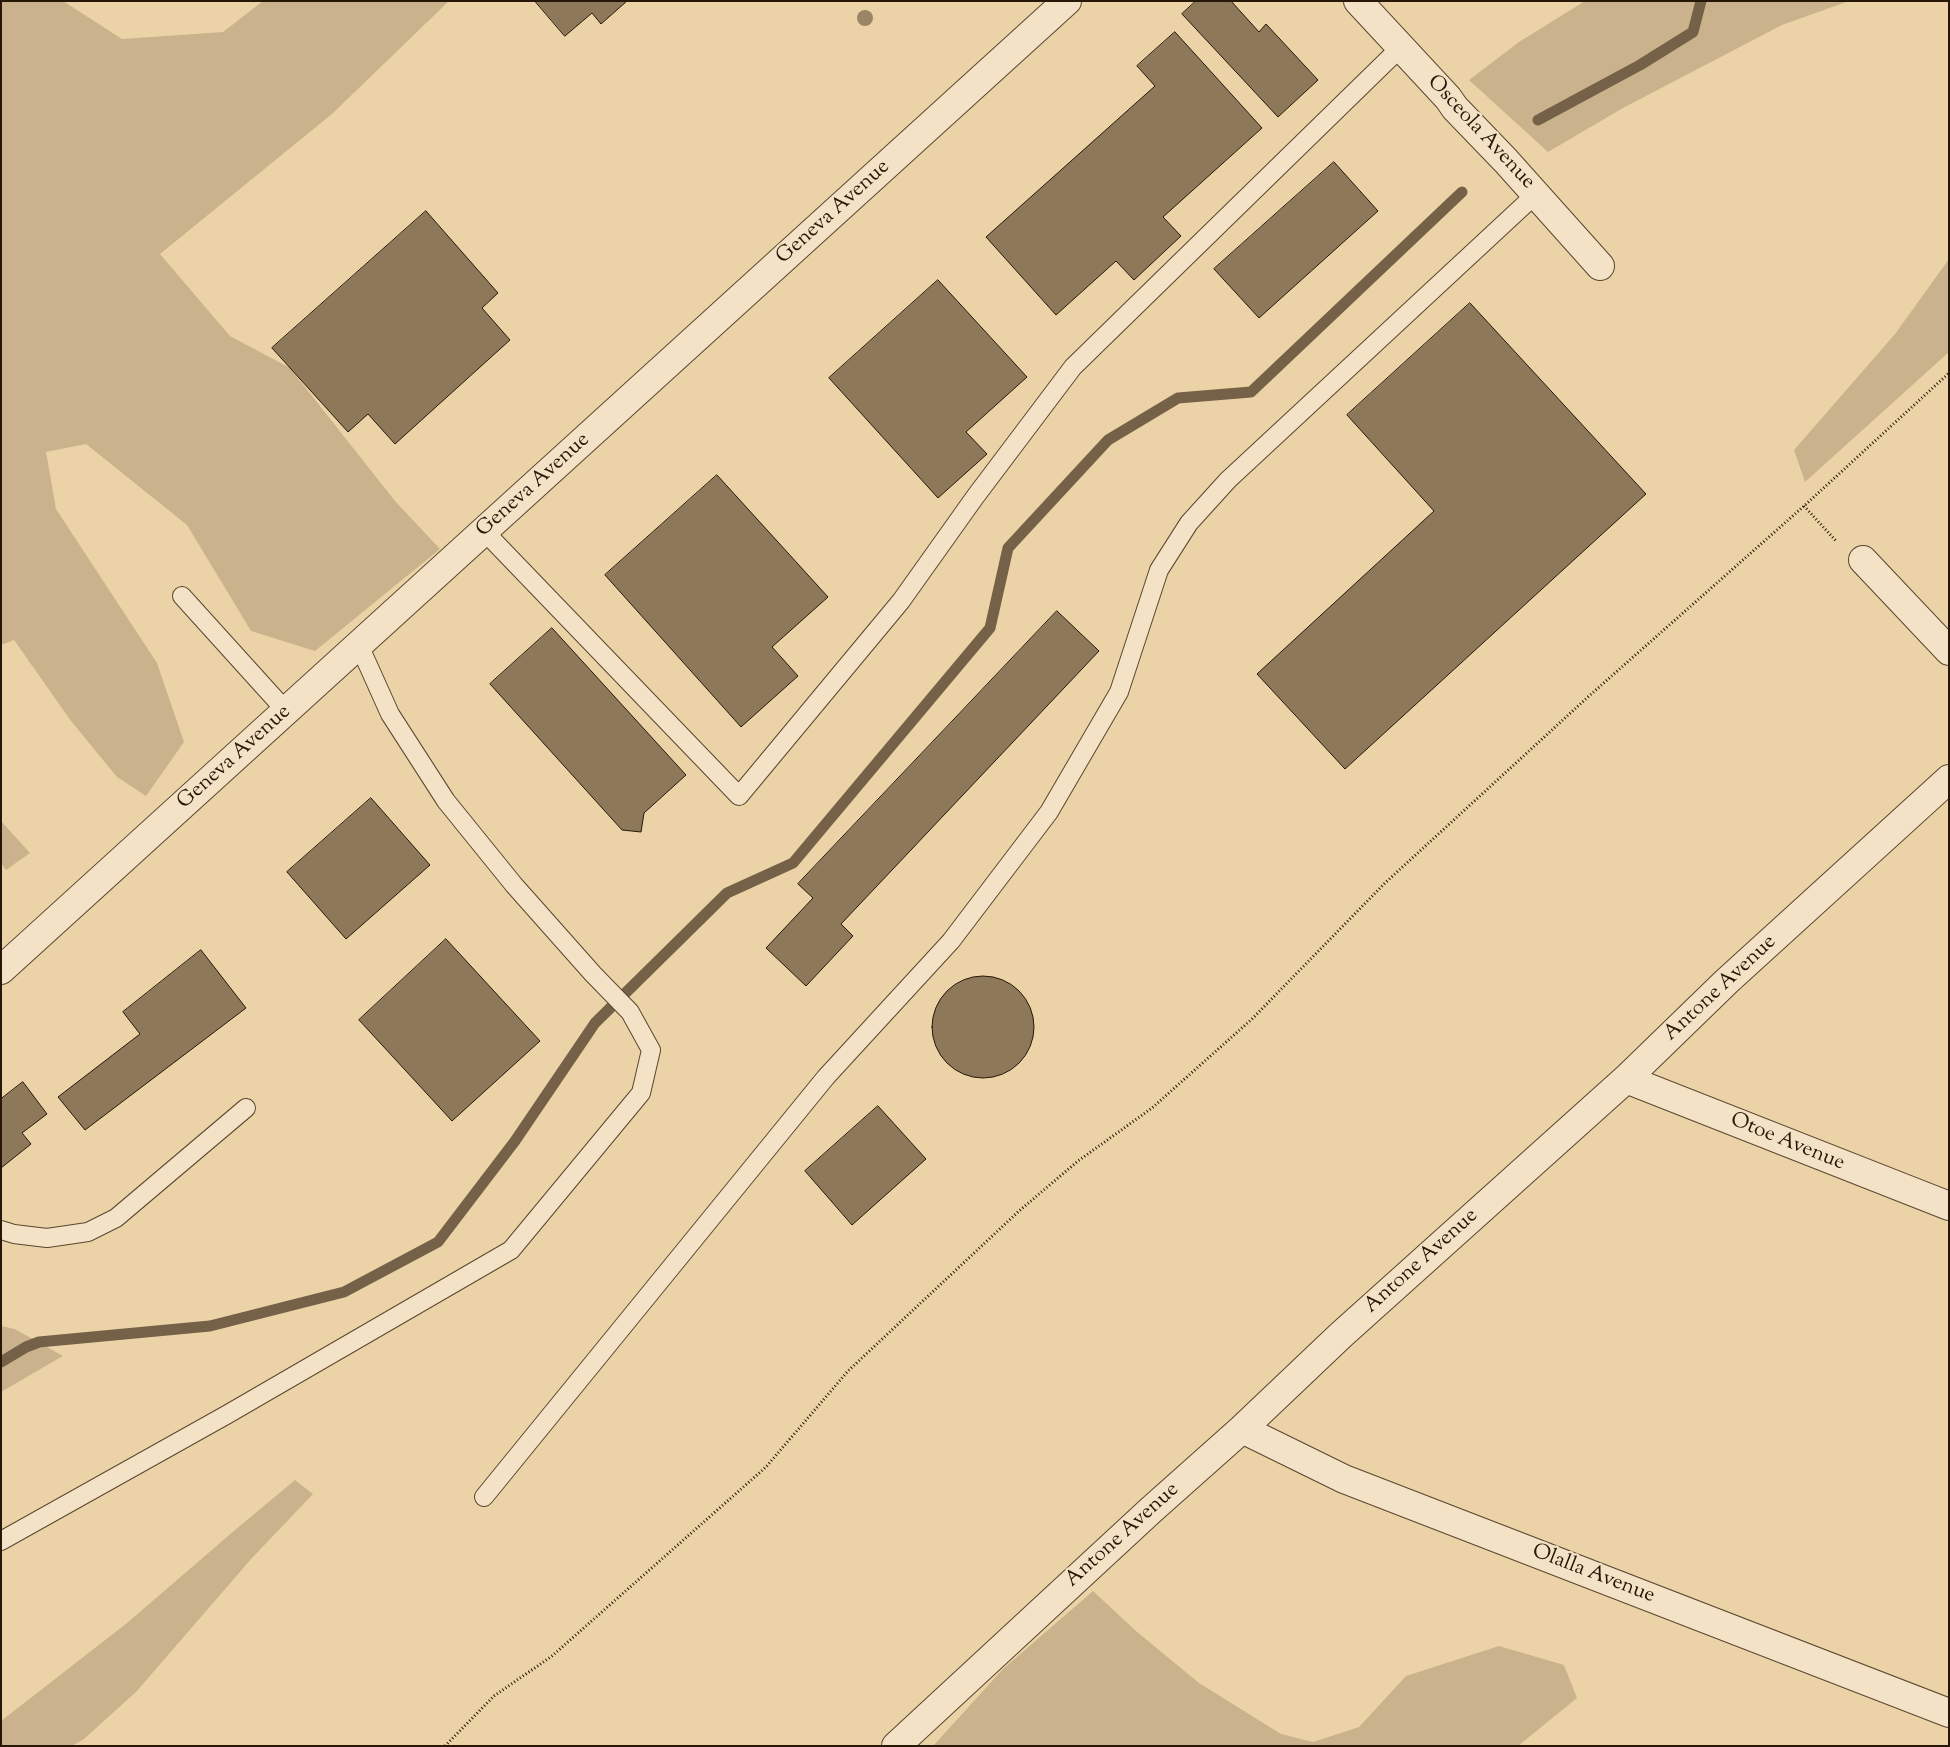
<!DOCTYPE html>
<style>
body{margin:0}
#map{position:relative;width:1950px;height:1747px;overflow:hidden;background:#ecd3a7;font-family:"Sorts Mill Goudy",serif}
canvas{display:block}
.frame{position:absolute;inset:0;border:2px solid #261707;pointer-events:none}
</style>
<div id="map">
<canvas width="1950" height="1747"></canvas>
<div class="frame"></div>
</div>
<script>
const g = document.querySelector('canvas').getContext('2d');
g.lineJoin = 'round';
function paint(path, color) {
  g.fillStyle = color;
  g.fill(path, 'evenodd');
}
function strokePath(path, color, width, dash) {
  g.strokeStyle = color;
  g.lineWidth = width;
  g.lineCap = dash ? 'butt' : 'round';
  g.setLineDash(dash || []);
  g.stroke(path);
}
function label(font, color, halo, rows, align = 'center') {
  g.font = font + ' "Sorts Mill Goudy",serif';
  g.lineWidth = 4.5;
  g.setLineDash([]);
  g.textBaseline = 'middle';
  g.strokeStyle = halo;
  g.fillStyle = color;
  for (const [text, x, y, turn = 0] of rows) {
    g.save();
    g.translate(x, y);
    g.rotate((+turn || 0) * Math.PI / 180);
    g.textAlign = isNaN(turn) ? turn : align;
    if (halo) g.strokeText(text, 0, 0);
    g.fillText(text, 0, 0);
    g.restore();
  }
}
paint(new Path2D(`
 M1,1H63L122,39L223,32L263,1H449L332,114L160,254L230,336L290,368L395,501L440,549L315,651L251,631L187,525L86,444L46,452L56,509L157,663L184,742L146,796L117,777L71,721L14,640L1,645Z
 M1585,1H1849L1782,25L1623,108L1548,152L1469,80L1519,42Z
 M1949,259V352L1805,482L1794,450L1895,334Z
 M1,821L30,853L6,870L1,863Z
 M1,1326L15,1329L63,1356L1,1392Z
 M295,1480L313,1494L252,1558L136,1692L84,1739L72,1746H1V1721L127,1623L235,1530Z
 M1093,1591L1136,1631L1199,1683L1281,1734L1313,1742L1359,1727L1406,1676L1499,1646L1564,1665L1577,1698L1518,1746H933L1003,1669Z`), '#cab38c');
strokePath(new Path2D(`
 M1538,120L1640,65L1693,32L1701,1
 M1,1362L26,1347L39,1342L210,1326L344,1292L438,1242L515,1141L595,1023L727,893L793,863L990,628L1008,548L1108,440L1178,398L1251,392L1462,192`), '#756147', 11);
const building = new Path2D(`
 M535,1H627L601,24L592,13L565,36Z
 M1196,1H1231L1259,32L1266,24L1318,80L1278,117L1182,14Z
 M1175,32L1262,128L1163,217L1181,236L1134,280L1116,261L1056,315L986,237L1155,86L1137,66Z
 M1334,162L1378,211L1259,318L1214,269Z
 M426,211L498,293L482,308L510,340L395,444L368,414L348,432L272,348Z
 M938,280L1027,377L966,432L987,454L938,498L829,378Z
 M1470,303L1646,494L1345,769L1257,674L1434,511L1347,415Z
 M717,475L828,597L772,647L798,676L741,727L605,575Z
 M1057,611L1099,651L841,924L853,936L806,986L766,948L813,898L798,884Z
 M552,628L686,775L644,813L641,832L622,830L490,684Z
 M371,798L430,865L346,939L287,872Z
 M446,939L540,1041L452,1121L359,1020Z
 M201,950L246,1008L85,1130L58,1097L140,1034L123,1012Z
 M932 1027a51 51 0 1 1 102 0a51 51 0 1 1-102 0Z
 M23,1082L47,1114L22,1133L31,1144L1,1168V1099Z
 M878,1106L926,1159L852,1225L805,1171Z`);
paint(building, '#8d795a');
strokePath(building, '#261707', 1);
const lane = new Path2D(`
 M484,531L739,796L901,601L975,497L1073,367L1401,47
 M182,596L286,711
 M1,1230L14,1234L47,1238L88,1232L116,1218L246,1108
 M484,1497L826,1077L951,941L1049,812L1119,692L1159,570L1189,523L1228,480L1536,194
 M1,1541L228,1414L511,1250L641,1093L651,1050L630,1012L593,974L514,885L446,801L390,714L359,645`);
const street = new Path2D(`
 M1358,1L1448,98L1455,108L1506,161L1600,266
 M1863,560L1949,651
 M1,970L1067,1
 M1626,1079L1949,1206
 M1242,1429L1344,1479L1949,1713
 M896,1746L1151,1510L1242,1429L1341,1335L1626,1079L1727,981L1949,779`);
strokePath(lane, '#58462f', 20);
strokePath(street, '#58462f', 30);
strokePath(new Path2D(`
 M1804,506L1837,542
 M445,1746L494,1696L552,1656L766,1467L848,1371L1019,1211L1078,1161L1152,1108L1252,1019L1385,883L1589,696L1804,506L1949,373`), '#261707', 3, [1, 2.5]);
strokePath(lane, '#f3e2c6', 18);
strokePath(street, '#f3e2c6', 28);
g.fillStyle = '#9a8565';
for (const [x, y] of [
 [865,18]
]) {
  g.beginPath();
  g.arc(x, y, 8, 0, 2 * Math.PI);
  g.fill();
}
label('21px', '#261707', '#f3e2c6', [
 ["Osceola Avenue",1480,133,47],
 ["Geneva Avenue",834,213,-42],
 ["Geneva Avenue",534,486,-42],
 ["Geneva Avenue",235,758,-42],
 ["Antone Avenue",1721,989,-43],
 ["Otoe Avenue",1787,1143,22],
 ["Antone Avenue",1422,1262,-42],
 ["Antone Avenue",1123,1536,-42],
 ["Olalla Avenue",1593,1575,21]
]);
</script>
